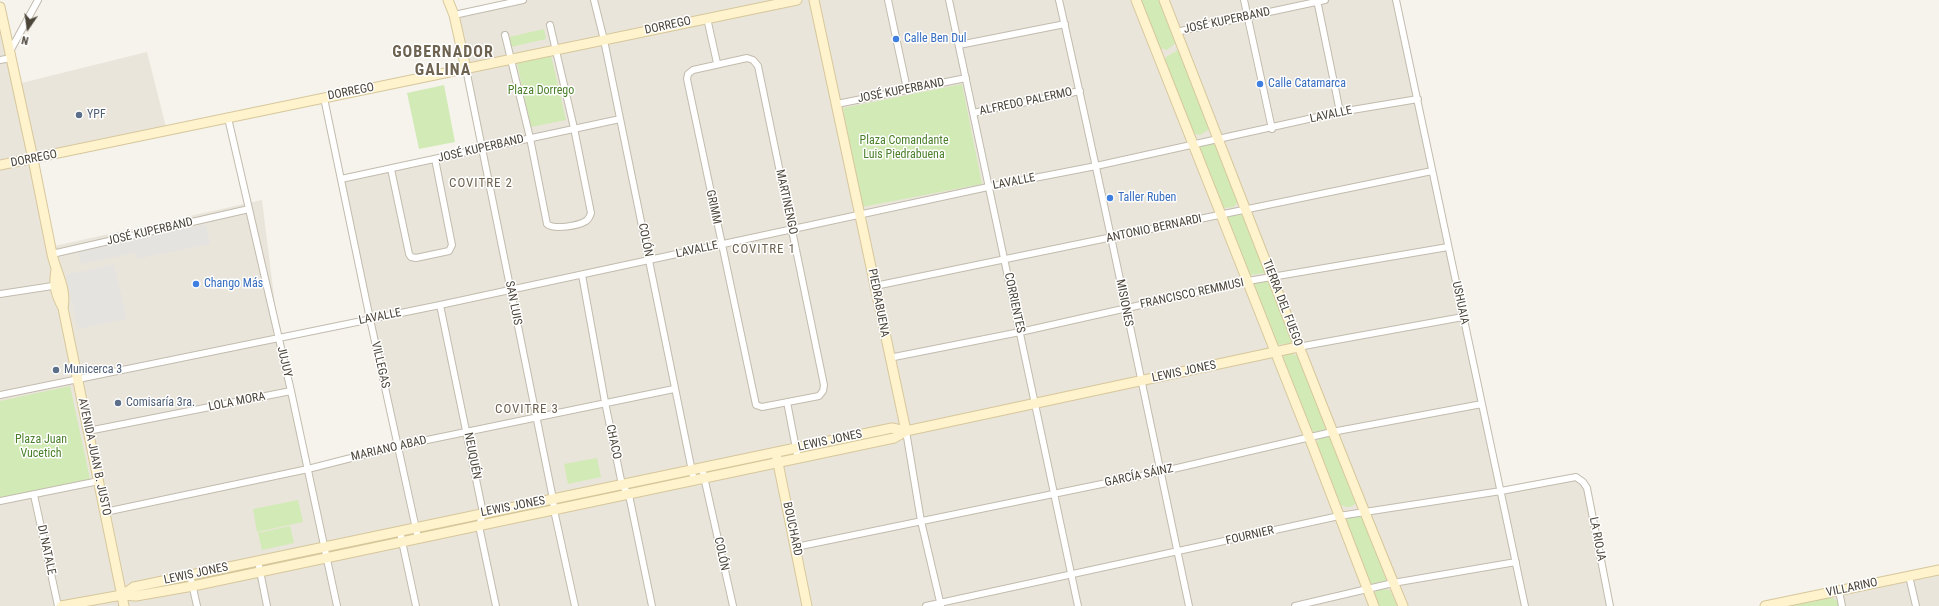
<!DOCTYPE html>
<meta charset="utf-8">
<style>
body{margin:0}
#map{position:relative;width:1939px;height:606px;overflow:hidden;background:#f6f3ec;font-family:"Roboto Condensed",sans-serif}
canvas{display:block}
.north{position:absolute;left:8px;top:8px;width:40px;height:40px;-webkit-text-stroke:3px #fff;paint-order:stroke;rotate:193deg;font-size:11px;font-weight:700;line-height:16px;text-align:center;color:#4b4439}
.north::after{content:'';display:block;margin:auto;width:14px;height:18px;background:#4b4439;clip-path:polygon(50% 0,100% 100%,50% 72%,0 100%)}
</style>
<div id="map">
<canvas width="1939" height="606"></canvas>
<div class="north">N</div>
</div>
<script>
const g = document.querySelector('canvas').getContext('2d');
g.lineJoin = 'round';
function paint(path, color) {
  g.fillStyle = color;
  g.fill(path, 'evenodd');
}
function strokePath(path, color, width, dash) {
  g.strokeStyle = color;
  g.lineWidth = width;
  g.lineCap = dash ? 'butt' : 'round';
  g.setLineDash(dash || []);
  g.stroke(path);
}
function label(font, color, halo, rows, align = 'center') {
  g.font = font + ' "Roboto Condensed",sans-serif';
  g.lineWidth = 3;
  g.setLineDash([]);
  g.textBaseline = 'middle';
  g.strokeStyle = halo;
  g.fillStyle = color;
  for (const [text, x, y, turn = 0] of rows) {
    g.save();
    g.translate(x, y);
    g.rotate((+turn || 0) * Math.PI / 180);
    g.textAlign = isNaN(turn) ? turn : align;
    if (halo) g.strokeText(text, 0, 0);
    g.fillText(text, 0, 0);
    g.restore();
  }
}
paint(new Path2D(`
 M523,0H1396L1501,491L1576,477L1583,482L1610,606H0V7L17,84L147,52L167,131L34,159L50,247L262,200L279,337L308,468L398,446L341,179L482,149L454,15Z
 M1939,570V606H1765Z`), '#eae5da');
paint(new Path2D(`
 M1141,0H1161L1177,42L1167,50L1160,48Z
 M544,29L546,39L511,47L509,37Z
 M1178,50L1181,52L1208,126V130L1200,135L1193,133L1165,60L1166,57Z
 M551,55L566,120L531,127L517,63Z
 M962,84L982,184L862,207L843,108Z
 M444,85L455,142L419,149L407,93Z
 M1213,143L1217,147L1238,201L1234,207L1225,208L1222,206L1199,148V145Z
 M1240,212L1243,214L1266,273L1250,275L1226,217V214Z
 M1261,280L1269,282L1271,285L1292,340L1291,343L1276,345L1253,284V282Z
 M1291,353L1299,357L1327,427L1325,430L1314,432L1311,430L1282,361L1284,355Z
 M70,386L90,479L0,498V401Z
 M893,431L894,435L811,452L810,448Z
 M1327,436L1330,437L1357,502C1351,509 1345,508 1339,503L1316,444L1319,438Z
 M597,458L601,477L568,484L564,464Z
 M763,458L764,462L714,473L713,469Z
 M682,475L683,479L634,490L633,486Z
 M617,489L618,493L563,505L562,501Z
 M298,500L303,522L257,532L253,509Z
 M541,505L542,509L493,520L492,516Z
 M1359,516L1363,518L1386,578V581L1370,584L1344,518Z
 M474,519V523L427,533L426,529Z
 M290,526L294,543L262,550L258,533Z
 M390,536L391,540L336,552L335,548Z
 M316,552L317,556L270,566L269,562Z
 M249,567V570L202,580L201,576Z
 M1383,589L1390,590L1397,606H1378L1374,593L1376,591Z
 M1828,596L1838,601L1839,606H1781Z`), '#d2eab5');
paint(new Path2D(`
 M206,224L210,244L137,259L135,253L81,264L78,251Z
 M114,264L127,319L78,329L66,275Z`), '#e5e3e0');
const street = new Path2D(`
 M594,0L604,40L694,481
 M888,0L907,89
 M949,0L1078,606
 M1059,0C1105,202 1146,404 1189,606
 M1244,0L1272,129
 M1317,0L1340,112
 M1396,0L1525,606
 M454,15L523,0
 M707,18L717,63
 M1176,32L1325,0
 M505,35L530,138L547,224C554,230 578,226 586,221C589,219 590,216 591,213L574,128L550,25
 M959,45L1065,24
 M9,53L38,0
 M747,58L753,60L758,66L824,385L823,391L819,396L762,407L756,405L687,79L688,74L693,70Z
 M0,60L11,58
 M466,69L553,499L554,510L575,606
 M324,98L370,319L418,538
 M837,104L966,78
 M973,113L1080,91
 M228,118L291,391L337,606
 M391,169L409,254L411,257L416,258L449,251L452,245L435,159
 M341,179L620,119
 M52,254L249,209
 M582,275L605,402L622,485L629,495L652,606
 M875,286L1432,171
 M0,294L59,285
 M440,305L483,513L479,526L496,606
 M1298,347L1463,317
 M889,358L1020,332L1248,281L1448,247
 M0,395L440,305L988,187L1096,166L1340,112L1418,99
 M787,402L798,459
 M88,431L291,391
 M906,431L921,521L941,606
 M702,468L733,606
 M34,495L58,606
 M0,501L99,481
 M105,512L308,469L398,446L674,389
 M400,532L416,606
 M796,547L1160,472L1332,432L1482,404
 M258,561L267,606
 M190,575L197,606
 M1909,576L1916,606
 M1839,591L1842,606
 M926,606L1339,516L1501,491L1576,477L1583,482L1587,488L1610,606
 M1295,606L1393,583L1516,562`);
const secondary = new Path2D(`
 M448,0L454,15L466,69
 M814,0L906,431
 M1136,0L1309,437L1374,606
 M1164,0C1243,202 1320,405 1403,606
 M0,7L33,159L52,254C56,273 67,288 63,308
 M0,165L797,0
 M56,270C53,285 56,295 63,308L124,606
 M777,458L807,606
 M122,595L134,587L796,448L892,428L906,431
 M61,606L122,595L136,596L193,586L894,438L906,431L1298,347
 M1765,606L1939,570`);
strokePath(street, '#c2bbae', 8);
strokePath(secondary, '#d6c79b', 11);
strokePath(street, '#fff', 6);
strokePath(secondary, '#fff3cd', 9);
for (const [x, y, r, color] of [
 [896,39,4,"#3f7fe0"],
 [1260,84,4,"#3f7fe0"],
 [79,115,4,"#5c6f8a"],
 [1110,198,4,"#3f7fe0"],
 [196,284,4,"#3f7fe0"],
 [56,370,4,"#5c6f8a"],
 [118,403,4,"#5c6f8a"]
]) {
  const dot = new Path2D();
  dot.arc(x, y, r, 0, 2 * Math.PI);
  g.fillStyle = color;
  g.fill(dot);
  strokePath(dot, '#fff', 1.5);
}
label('12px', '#4b4439', '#fff', [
 ["JOSÉ KUPERBAND",1227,21,-12],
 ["DORREGO",668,26,-12],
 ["JOSÉ KUPERBAND",901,91,-11],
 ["DORREGO",351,92,-11],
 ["ALFREDO PALERMO",1026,102,-12],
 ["LAVALLE",1331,115,-12],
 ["JOSÉ KUPERBAND",481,149,-13],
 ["DORREGO",34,159,-11],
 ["LAVALLE",1014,182,-11],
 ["MARTINENGO",786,202,78],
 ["GRIMM",713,207,78],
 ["ANTONIO BERNARDI",1154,229,-12],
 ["JOSÉ KUPERBAND",150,232,-13],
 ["COLÓN",645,240,79],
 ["LAVALLE",697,250,-12],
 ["FRANCISCO REMMUSI",1192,294,-12],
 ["SAN LUIS",513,303,79],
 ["PIEDRABUENA",878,303,79],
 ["CORRIENTES",1014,303,78],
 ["MISIONES",1124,303,79],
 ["TIERRA DEL FUEGO",1282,303,69],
 ["USHUAIA",1460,303,78],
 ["LAVALLE",380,317,-11],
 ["JUJUY",284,362,77],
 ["VILLEGAS",380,365,77],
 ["LEWIS JONES",1184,372,-12],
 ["LOLA MORA",237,402,-11],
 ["LEWIS JONES",830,441,-12],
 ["CHACO",613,442,78],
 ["MARIANO ABAD",389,449,-13],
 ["NEUQUÉN",472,456,79],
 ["AVENIDA JUAN B. JUSTO",94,457,78],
 ["GARCÍA SÁINZ",1139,476,-12],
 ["LEWIS JONES",513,507,-11],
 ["BOUCHARD",792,529,78],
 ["FOURNIER",1250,536,-13],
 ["LA RIOJA",1597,539,79],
 ["DI NATALE",46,550,78],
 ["COLÓN",721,554,78],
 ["LEWIS JONES",196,574,-12],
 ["VILLARINO",1852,588,-12]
]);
label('12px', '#366cbe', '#fff', [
 ["Calle Ben Dul",904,39],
 ["Calle Catamarca",1268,84],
 ["Taller Ruben",1118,198],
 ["Chango Más",204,284]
], 'left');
label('12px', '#4a7f2a', '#fff', [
 ["Plaza Dorrego",541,91],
 ["Plaza Comandante",904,141],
 ["Luis Piedrabuena",904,155],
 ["Plaza Juan",41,440],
 ["Vucetich",41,454]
]);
label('12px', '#4e5e75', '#fff', [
 ["YPF",87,115],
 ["Municerca 3",64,370],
 ["Comisaría 3ra.",126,403]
], 'left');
g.letterSpacing = '1px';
label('13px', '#6e6250', '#fff', [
 ["COVITRE 2",481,184],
 ["COVITRE 1",764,250],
 ["COVITRE 3",527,410]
]);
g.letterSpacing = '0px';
g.letterSpacing = '1px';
label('bold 16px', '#6e6250', '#fff', [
 ["GOBERNADOR",443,53],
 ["GALINA",443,71]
]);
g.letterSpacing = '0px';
</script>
